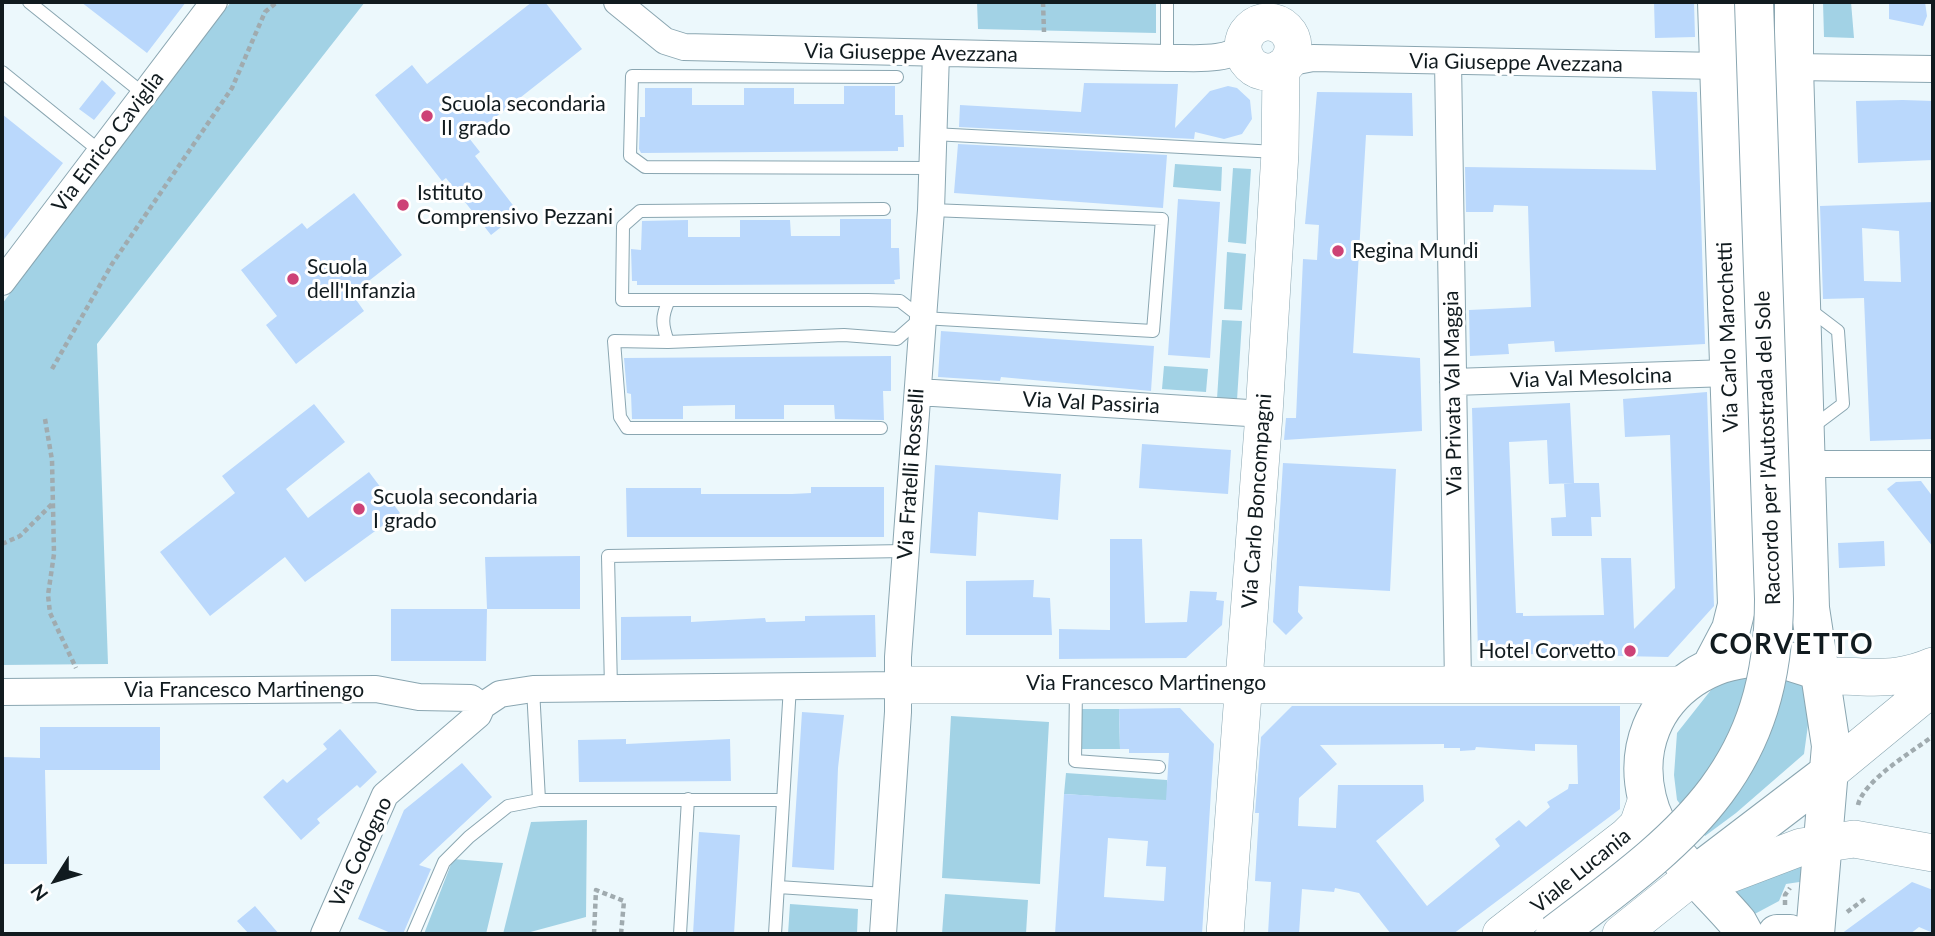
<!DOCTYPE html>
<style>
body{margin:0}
#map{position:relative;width:1935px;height:936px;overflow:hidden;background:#ecf8fc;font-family:Lato,sans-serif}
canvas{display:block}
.frame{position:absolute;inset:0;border:4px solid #111b1f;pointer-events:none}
.north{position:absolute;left:21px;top:845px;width:70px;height:70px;-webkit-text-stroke:5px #fff;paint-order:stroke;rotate:233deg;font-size:19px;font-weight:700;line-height:28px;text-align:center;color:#111b1f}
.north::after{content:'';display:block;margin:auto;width:24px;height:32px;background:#111b1f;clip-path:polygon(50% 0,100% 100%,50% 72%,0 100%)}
</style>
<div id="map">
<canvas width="1935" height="936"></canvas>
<div class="frame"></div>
<div class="north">N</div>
</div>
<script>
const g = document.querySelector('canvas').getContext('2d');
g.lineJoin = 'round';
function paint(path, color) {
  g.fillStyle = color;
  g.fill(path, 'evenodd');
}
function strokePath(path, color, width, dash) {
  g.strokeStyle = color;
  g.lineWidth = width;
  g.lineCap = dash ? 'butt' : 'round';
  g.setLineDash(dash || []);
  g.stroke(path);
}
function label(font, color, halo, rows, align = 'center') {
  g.font = font + ' Lato,sans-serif';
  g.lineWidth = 6;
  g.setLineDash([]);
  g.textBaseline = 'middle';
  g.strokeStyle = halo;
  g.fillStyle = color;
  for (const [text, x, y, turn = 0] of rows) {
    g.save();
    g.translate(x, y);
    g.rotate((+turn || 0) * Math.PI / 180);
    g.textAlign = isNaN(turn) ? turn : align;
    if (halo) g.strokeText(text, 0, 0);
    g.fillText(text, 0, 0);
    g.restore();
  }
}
paint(new Path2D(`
 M231,2H365L97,344L108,664L2,665V304Z
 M977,2H1156V33L978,29Z
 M1823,2H1851L1854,38L1824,37Z
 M1175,164L1222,167L1221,191L1173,187Z
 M1233,168L1251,169L1246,244L1228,242Z
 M1227,252L1246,254L1242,310L1224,309Z
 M1222,320L1242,321L1237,400L1217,399Z
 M1164,366L1208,369L1206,392L1162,389Z
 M1743,670L1797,673L1812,696L1804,754L1736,813L1705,836L1677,800L1674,775L1677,733L1711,690Z
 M1081,709H1119L1120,749H1082Z
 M951,716L1049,722L1040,884L942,878Z
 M1066,773L1167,780L1170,801L1064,794Z
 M587,820L586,917L523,934H503L531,822Z
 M453,859L503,863L486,934H424Z
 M1807,862L1806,881L1786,884L1779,901L1749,917L1732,891Z
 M945,894L1028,900L1026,934H942Z
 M790,904L858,909L857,934H788Z`), '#a2d2e5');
paint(new Path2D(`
 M81,2H186L147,53Z
 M532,2H545L582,49L469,138L480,152L475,156L519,213L491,235L446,178L442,181L375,95L412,65L427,84Z
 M1654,2H1694L1695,37L1655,38Z
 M1889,2H1925L1927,16L1923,26L1889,19Z
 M102,80L116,93L94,120L79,109Z
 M1084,83L1178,84L1175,128L1210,91L1228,86L1237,88L1250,100L1252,119L1242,134L1224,139L1195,132L1194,139L959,127L960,105L1081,112Z
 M844,86H895V115H903L904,147H898V151L641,153L639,149L640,117H645V88H692V105H744V88H794V104H844Z
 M1652,91L1697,92L1705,344L1555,352L1554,341L1508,344L1509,354L1470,356L1469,310L1531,307L1528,206L1494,205L1493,212H1466L1465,167L1656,170Z
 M1317,92L1412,93L1413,136L1366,135L1353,353L1420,358L1422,431L1284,440L1286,418H1296L1303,259L1317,260L1319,225L1305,224Z
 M1903,100L1933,101V160L1858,163L1856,101Z
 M2,114L63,163L2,242Z
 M958,144L1167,155L1163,208L954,193Z
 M354,193L402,255L352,294L364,311L296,364L266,325L277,316L241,270L302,223L307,229Z
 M1178,199L1220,202L1210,358L1168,355Z
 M1933,202V439L1870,441L1864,298L1823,299L1820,206ZM1862,228L1899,231L1901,282L1864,281Z
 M840,219H891V248H899L900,279L894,280L895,284L711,285H637V281H632L631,249L641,250L642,221L688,220V237H740V220H790L791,236H840Z
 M941,331L1154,346L1151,391L1001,377L1000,381L938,377Z
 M891,356V391H883L884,420L835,419L834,405H784V419H735V405L683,406V419H632L631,394L627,393L624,358Z
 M1707,392L1714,606L1668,657L1478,653L1472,408L1570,403L1574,483L1549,484L1547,440L1509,442L1516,613H1523V616L1604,615L1601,558H1631L1634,629L1675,588L1670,435L1625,437L1623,399Z
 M314,404L345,442L286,489L308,518L369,472L400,513L305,582L285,557L210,616L160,552L235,493L222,476Z
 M1142,444L1231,450L1228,494L1139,488Z
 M1283,463L1396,469L1390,591L1299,586L1298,612L1303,618L1286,635L1273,622Z
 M935,465L1061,474L1058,520L978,512L976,556L930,553Z
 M1921,481L1933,497V547L1887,489L1896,482Z
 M1564,483H1599L1601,517H1591L1592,536H1552L1551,518L1566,517Z
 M811,487H884V537H627L626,488H701V494H792L811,493Z
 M1110,539H1142L1145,623L1187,622L1190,591L1217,592L1216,600L1224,601L1222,625L1186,658L1059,659V629L1110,630Z
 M1884,541L1885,566L1839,568L1838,543Z
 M580,556V609H487L486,661H391V609H487L485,557Z
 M1034,580L1033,597L1050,598L1052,635H966V581Z
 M875,615L876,657L621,660V617L691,616V622L765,618L766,622L805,621V616Z
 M1292,706H1620V809L1453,934H1391L1359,893L1335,888L1334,892L1302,889L1299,934H1268L1271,882L1255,881L1259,813H1255L1261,737ZM1444,744V748H1460V751L1475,750L1476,747L1535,751V744L1577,745L1578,784H1569L1568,789L1547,802L1550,807L1526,827L1519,820L1495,839L1500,846L1427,906L1376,841L1424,801L1423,785H1338L1336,828L1298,826L1299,798L1337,764L1320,745Z
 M1180,708L1214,744L1202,934H1055L1064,794L1166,800L1169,753H1129V749H1120L1119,709ZM1108,838L1148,841L1146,866L1166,867L1164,901L1104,897Z
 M802,712L844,715L838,768L834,870L792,867Z
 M40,727H160V770H45L47,864H2V757L40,758Z
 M340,729L377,772L360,788L357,785L317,819L320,823L301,840L263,797L283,779L287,783L327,749L323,744Z
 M626,739V744L730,739L731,781L579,782L578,740Z
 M462,763L492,797L419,865L431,869L403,934H393L358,919L404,810Z
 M699,832L740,835L734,934H693Z
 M1912,882L1933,890V933L1919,927L1910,934H1841Z
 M255,906L279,934H249L237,921Z`), '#bad8fc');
const lane = new Path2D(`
 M29,2L145,95
 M1167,58V2
 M2,72L101,152
 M897,77L632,76L630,156L645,167L931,168
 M933,134L1277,152
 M669,300H622L623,226L640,211L884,209
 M1809,309L1838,331L1843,404L1811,428
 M921,318L897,339L844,335L668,342C662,325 661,317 669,300H868L900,301L922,318L1153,331L1162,219L931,210
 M668,342L614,341L620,417L627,428H881
 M611,688L608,556L905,551
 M1076,688L1075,761L1159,767
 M533,689L539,800
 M778,887L885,894
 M413,934L444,862L469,837L508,806L539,800H782
 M680,934L688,799
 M775,934L790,686`);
const street = new Path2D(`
 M617,2L665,41L684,47L1167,58C1189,57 1228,63 1244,45
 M1448,61L1458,684
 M1287,63L1313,58L1720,66
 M1794,67L1933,69
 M2,282L214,2
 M1453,382L1729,373
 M918,392L1264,414
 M1806,464H1933
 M2,692L376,689L419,697L471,698L482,706
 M324,934L385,795L478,715L482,706L500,694L533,689L899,685
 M883,934L898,712V657L931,210L936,53`);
const secondary = new Path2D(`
 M1243 47a25 25 0 1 1 50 0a25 25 0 1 1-50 0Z
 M1822,674C1836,678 1847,675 1861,677C1887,678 1908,677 1933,666
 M899,685H1682
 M1831,771L1933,687
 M1225,934L1264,414L1280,153L1281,68
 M1501,934L1627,836L1638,825L1647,799
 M1621,934L1696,874H1730L1801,847L1854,839L1933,853`);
const primary = new Path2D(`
 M1794,67L1810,608L1831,746L1815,934
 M1711,667L1731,629L1737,605L1717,2
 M1696,874L1831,771
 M1744,934L1738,923C1707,886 1658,847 1647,798C1622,694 1733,625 1822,674
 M1777,934H1790`);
const highway = new Path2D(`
 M1794,2V67`);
strokePath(lane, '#8aa6b1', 14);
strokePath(street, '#8aa6b1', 28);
strokePath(secondary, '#8aa6b1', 38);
strokePath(primary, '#8aa6b1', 40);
strokePath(highway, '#8aa6b1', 40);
strokePath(new Path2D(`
 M1043,2L1044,32
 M52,369L112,264L232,88L265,12L277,2
 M45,419L52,460L54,554L48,595L50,613L76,668
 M2,544L20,536L52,504
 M1858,805C1864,780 1912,752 1933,736
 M1785,905V895L1790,888
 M1847,912L1866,898
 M594,934L596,890L624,901L621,934`), '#a0abaf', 4.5, [5, 3.5]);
strokePath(lane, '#fff', 12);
strokePath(street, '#fff', 26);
strokePath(secondary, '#fff', 37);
strokePath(primary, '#fff', 38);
strokePath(highway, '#fff', 38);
const highwayBridge = new Path2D(`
 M1555,934C1681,838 1774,775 1774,599L1754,2`);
strokePath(highwayBridge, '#8aa6b1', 40, []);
strokePath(highwayBridge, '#fff', 38);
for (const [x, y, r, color] of [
 [427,116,7,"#cd4276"],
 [403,205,7,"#cd4276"],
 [1338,251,7,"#cd4276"],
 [293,279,7,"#cd4276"],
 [359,509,7,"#cd4276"],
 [1630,651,7,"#cd4276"]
]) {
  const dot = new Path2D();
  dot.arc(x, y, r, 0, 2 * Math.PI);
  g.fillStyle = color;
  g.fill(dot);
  strokePath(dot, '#fff', 2.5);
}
label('21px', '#111b1f', '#fff', [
 ["Via Giuseppe Avezzana",911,53,1],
 ["Via Giuseppe Avezzana",1516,63,1],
 ["Via Enrico Caviglia",108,142,-53],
 ["Via Carlo Marochetti",1728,337,-92],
 ["Via Val Mesolcina",1591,378,-2],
 ["Via Privata Val Maggia",1453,393,-91],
 ["Via Val Passiria",1091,403,3],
 ["Raccordo per l'Autostrada del Sole",1768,448,-92],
 ["Via Fratelli Rosselli",911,474,-86],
 ["Via Carlo Boncompagni",1257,501,-86],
 ["Via Francesco Martinengo",1146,683],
 ["Via Francesco Martinengo",244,690],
 ["Via Codogno",361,852,-65],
 ["Viale Lucania",1581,871,-39]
]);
label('21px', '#111b1f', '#fff', [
 ["Scuola secondaria",441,104],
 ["II grado",441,128],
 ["Istituto",417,193],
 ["Comprensivo Pezzani",417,217],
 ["Regina Mundi",1352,251],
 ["Scuola",307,267],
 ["dell'Infanzia",307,291],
 ["Scuola secondaria",373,497],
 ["I grado",373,521],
 ["Hotel Corvetto",1616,651,"right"]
], 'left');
g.letterSpacing = '2px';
label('bold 28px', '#111b1f', '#fff', [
 ["CORVETTO",1792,645]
]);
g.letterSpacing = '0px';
</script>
